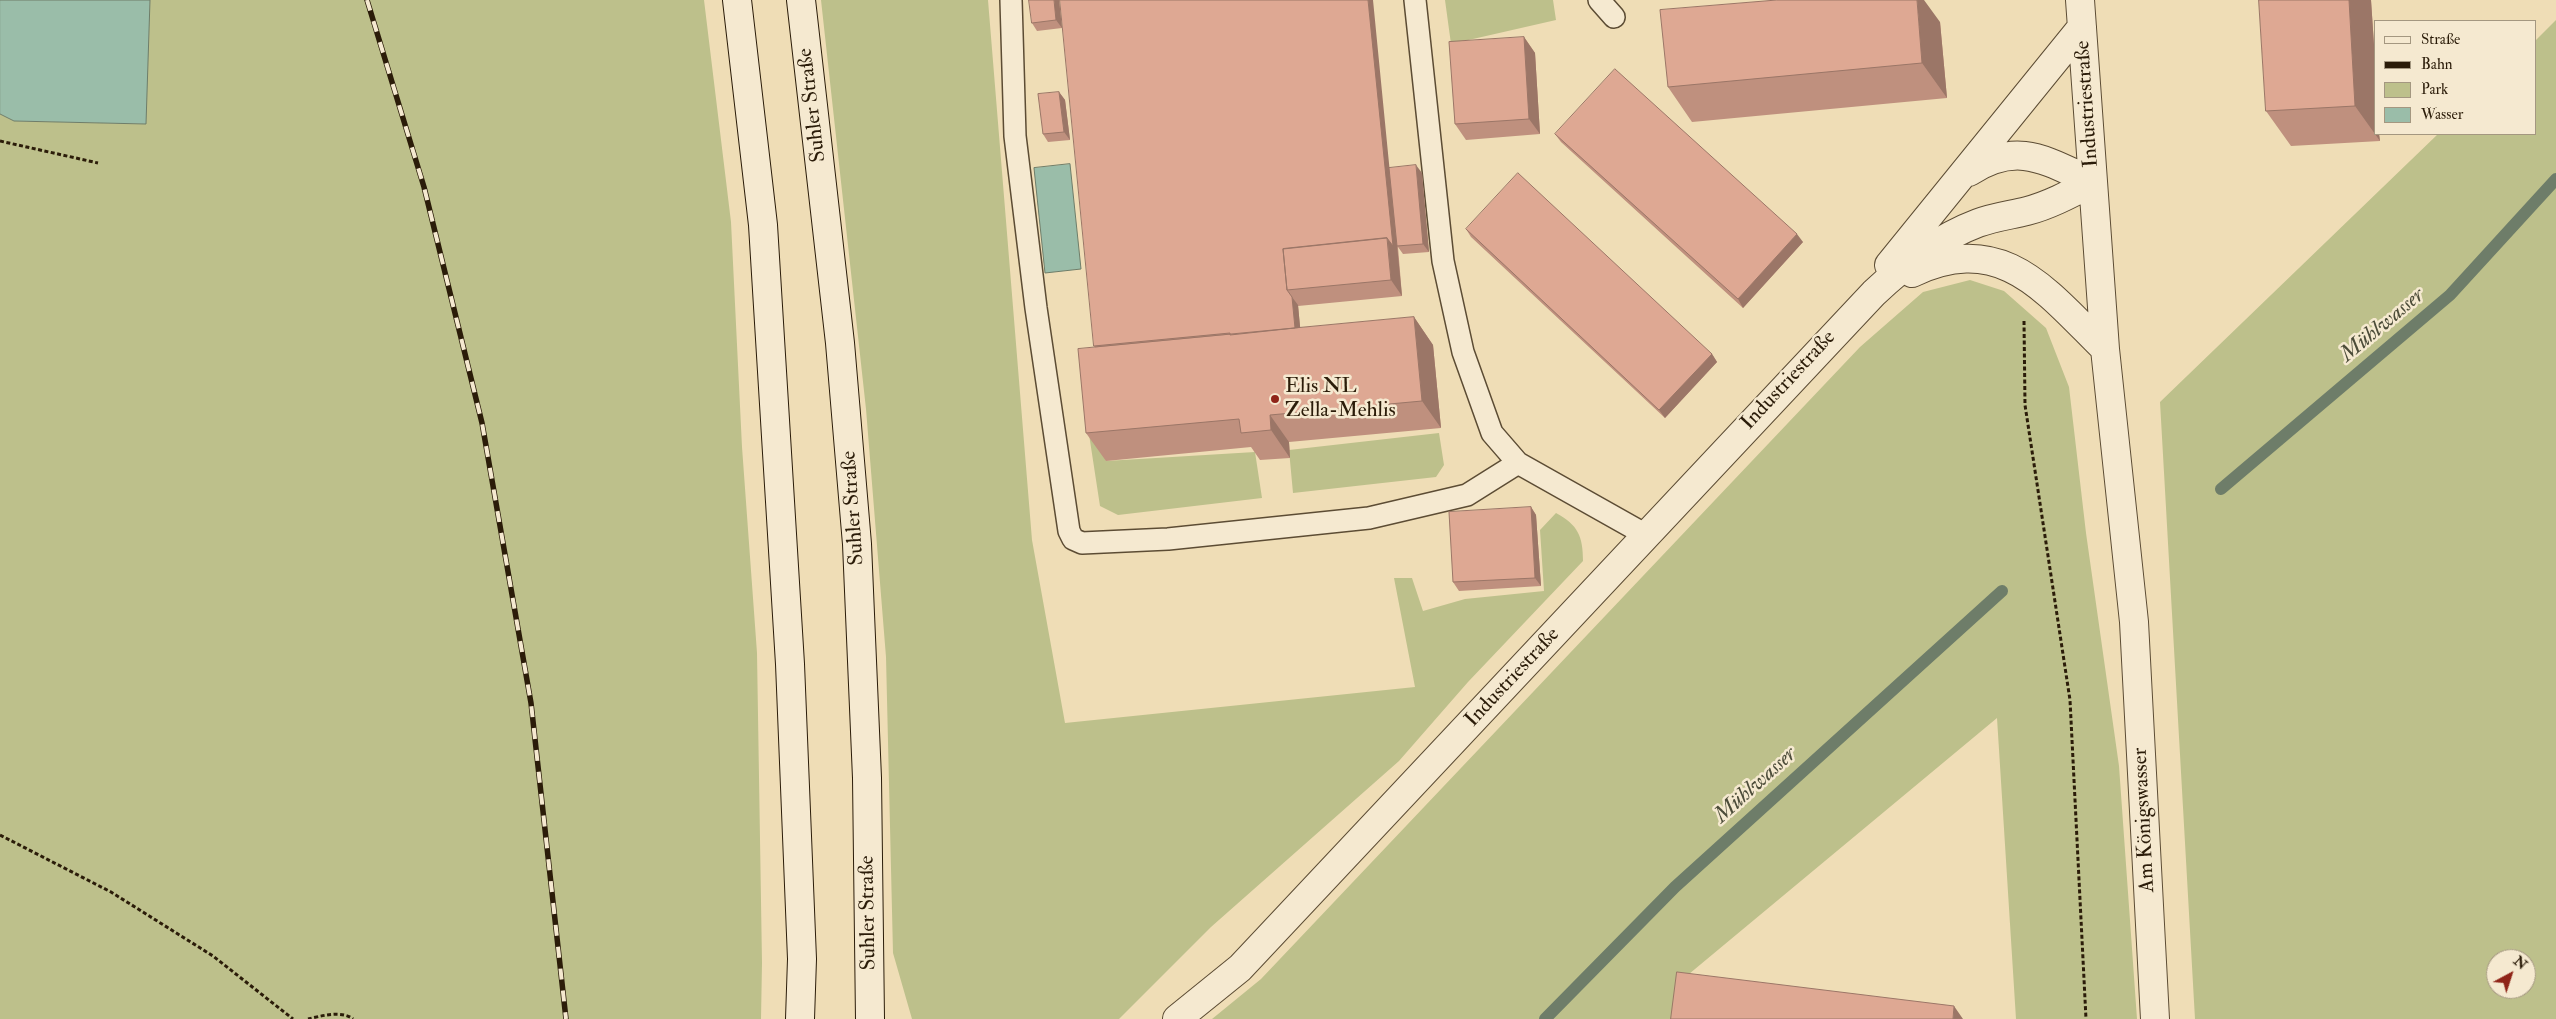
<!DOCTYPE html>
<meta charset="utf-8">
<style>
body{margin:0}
#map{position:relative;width:2556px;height:1019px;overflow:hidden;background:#efddb6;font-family:"IM FELL Double Pica",serif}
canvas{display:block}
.legend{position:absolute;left:2374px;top:20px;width:162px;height:115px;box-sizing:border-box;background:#f5e9d0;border:1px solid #a49780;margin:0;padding:6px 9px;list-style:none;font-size:15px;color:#2b1c09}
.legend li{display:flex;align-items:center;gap:10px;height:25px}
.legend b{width:25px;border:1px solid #a49780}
.north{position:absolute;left:2486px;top:949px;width:50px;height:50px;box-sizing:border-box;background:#f5e9d0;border:1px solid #a49780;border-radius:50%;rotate:40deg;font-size:14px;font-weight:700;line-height:20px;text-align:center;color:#2b1c09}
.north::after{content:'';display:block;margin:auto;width:18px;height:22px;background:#8f2418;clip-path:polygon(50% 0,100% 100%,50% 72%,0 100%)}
</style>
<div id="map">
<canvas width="2556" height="1019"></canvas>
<ul class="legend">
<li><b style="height:6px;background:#f5e9d0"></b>Straße</li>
<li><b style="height:6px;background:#2b1c09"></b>Bahn</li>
<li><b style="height:14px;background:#bdc08b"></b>Park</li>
<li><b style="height:14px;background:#9abda9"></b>Wasser</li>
</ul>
<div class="north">N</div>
</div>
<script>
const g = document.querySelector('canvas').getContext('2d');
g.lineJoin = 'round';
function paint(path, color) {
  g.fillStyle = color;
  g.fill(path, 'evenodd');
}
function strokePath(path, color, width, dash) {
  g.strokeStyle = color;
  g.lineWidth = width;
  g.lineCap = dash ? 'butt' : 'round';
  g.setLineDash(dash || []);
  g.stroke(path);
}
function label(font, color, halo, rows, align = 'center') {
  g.font = font + ' "IM FELL Double Pica",serif';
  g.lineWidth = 5;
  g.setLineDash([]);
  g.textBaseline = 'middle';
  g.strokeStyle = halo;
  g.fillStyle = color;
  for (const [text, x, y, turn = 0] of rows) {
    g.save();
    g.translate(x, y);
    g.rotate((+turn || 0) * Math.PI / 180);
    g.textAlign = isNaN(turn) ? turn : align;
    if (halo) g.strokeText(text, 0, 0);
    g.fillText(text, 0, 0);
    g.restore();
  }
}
paint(new Path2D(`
 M150,0H704L731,222L742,447L757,653L762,963L761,1019H0V114L14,121L145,124Z
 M821,0H988L1032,540L1065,723L1415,687L1394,578H1412L1423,611L1465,599L1544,591L1540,530L1556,513C1578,525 1583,536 1583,561L1468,682L1399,761L1211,927L1119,1019H912L893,953L886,657L866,409Z
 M1445,0H1553L1556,20L1451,44Z
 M2556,20V1019H2195L2160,402L2438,134H2535V41ZM2496,959H2526V989H2496Z
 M1970,280L2004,291L2046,328L2069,387L2086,533L2119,766L2137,1019H2016L1997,718L1683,979L1678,1019H1212L1261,979L1860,347L1923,292Z
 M1088,366L1106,461L1255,452L1262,498L1118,515L1100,506L1081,382Z
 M1439,433L1444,465L1436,477L1293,493L1289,450Z`), '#bdc08b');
const water = new Path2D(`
 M0,0H150L146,124L14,121L0,114Z
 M1070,164L1081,269L1045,273L1034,168Z`);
paint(water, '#9abda9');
strokePath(water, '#6e7d69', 1);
strokePath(new Path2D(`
 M2221,489L2450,295L2556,179
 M1545,1019L1675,887L2002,591`), '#6e7d69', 12);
const service = new Path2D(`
 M1011,0L1015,136L1036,308L1069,531L1073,539L1082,543L1168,539L1369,518L1467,495L1518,463
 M1415,0L1443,261L1463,352L1492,433L1518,463L1646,535
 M1599,0L1614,17`);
const tertiary = new Path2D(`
 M2080,0L2105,349L2134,622L2155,1019
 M1969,172C2018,140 2046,161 2093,182
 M1889,265L2082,27
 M1912,273C2002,230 2046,291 2105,349
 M1177,1019L1240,968L1874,293C1905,264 1938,238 1978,223C1994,217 2011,215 2027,211C2050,205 2072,193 2093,182`);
const secondary = new Path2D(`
 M737,0L763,225L790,664L802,959L800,1019
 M801,0L840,343L857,544L867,778L870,1019`);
strokePath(service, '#5c4c34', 24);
strokePath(tertiary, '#5c4c34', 30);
strokePath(secondary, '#2b1c09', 30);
strokePath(new Path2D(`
 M0,141L98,163
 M2024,321L2025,405L2070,700L2086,1019
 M0,835L111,892L213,956L293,1019
 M308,1019C321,1016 342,1010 353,1019`), '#2b1c09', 3, [4, 2.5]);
strokePath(service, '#f5e9d0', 21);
strokePath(tertiary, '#f5e9d0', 28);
strokePath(secondary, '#f5e9d0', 28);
const rail = new Path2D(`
 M367,0L424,187L482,423L531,703L566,1019`);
strokePath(rail, '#2b1c09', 5.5);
strokePath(rail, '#f5e9d0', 4, [11]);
paint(new Path2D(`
 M1059,0L1062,28L1037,31L1032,23Z
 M2259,0H2371L2375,60V134H2379L2380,141L2291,146L2266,111Z
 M1940,22L1947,98L1692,122L1668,87Z
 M1524,37L1535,53L1540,134L1466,140L1455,124Z
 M1059,92L1065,100L1070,140L1048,142L1043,134Z
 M1555,134L1803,242L1743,308L1561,142Z
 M1390,168L1422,173L1429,252L1403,254L1398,247L1402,296L1298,306V305L1300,328L1414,317L1433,345L1441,428L1289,442L1290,458L1260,460L1251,447L1106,461L1086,433L1095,348L1094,346Z
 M1466,229L1712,354L1717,362L1665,418L1471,237Z
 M1531,507L1536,515L1541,586L1459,591L1453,582Z`), '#bf907e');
paint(new Path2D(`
 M1054,0H1059L1062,28L1056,20Z
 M1368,0H1373L1402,296L1391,280Z
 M1917,0H1924L1940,22L1947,98L1922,63Z
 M2349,0H2371L2375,60V134H2379L2380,141L2355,106Z
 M1524,37L1535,53L1540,134L1529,119Z
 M1059,92L1065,100L1070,140L1064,132Z
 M1416,165L1422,173L1429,252L1423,244Z
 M1797,234L1803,242L1743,308L1738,299Z
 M1292,297L1298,305L1303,357L1297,349Z
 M1414,317L1433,345L1441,428L1422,401Z
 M1712,354L1717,362L1665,418L1659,410Z
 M1270,415L1289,442L1290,458L1271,430Z
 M1531,507L1536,515L1541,586L1535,578Z
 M1954,1006L1963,1019H1953Z`), '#9b7667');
const building = new Path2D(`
 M1029,0H1054L1056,20L1032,23Z
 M1060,0H1368L1393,246L1387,238L1283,249L1287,290L1292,297L1295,328L1230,335V333L1094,346Z
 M1777,0H1917L1922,63L1668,87L1660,10Z
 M2259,0H2349L2355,106L2266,111Z
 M1524,37L1529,119L1455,124L1449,42Z
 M1615,69L1797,234L1738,299L1555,134Z
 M1059,92L1064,132L1043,134L1038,94Z
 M1416,165L1423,244L1397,246L1389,168Z
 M1518,173L1712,354L1659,410L1466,229Z
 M1387,238L1391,280L1287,290L1283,249Z
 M1414,317L1422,401L1270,415L1271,430L1241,433L1239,419L1086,433L1078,349Z
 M1531,507L1535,578L1453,582L1449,512Z
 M1677,972L1954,1006L1953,1019H1671Z`);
paint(building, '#dea893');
strokePath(building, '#9b7667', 1);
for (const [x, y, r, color] of [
 [1275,399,5,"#8f2418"]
]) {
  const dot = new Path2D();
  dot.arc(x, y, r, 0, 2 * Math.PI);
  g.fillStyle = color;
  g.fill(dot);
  strokePath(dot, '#f5e9d0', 2);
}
label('21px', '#2b1c09', '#f5e9d0', [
 ["Industriestraße",2088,104,-94],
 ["Suhler Straße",813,105,-97],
 ["Industriestraße",1789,381,-47],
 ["Suhler Straße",854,508,-94],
 ["Industriestraße",1513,678,-47],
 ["Am Königswasser",2145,820,-93],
 ["Suhler Straße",869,913,-91]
]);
label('21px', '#2b1c09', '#f5e9d0', [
 ["Elis NL",1285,387],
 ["Zella-Mehlis",1285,411]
], 'left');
label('italic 22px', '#4c4c39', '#f5e9d0', [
 ["Mühlwasser",2383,326,-40],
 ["Mühlwasser",1756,786,-42]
]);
</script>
